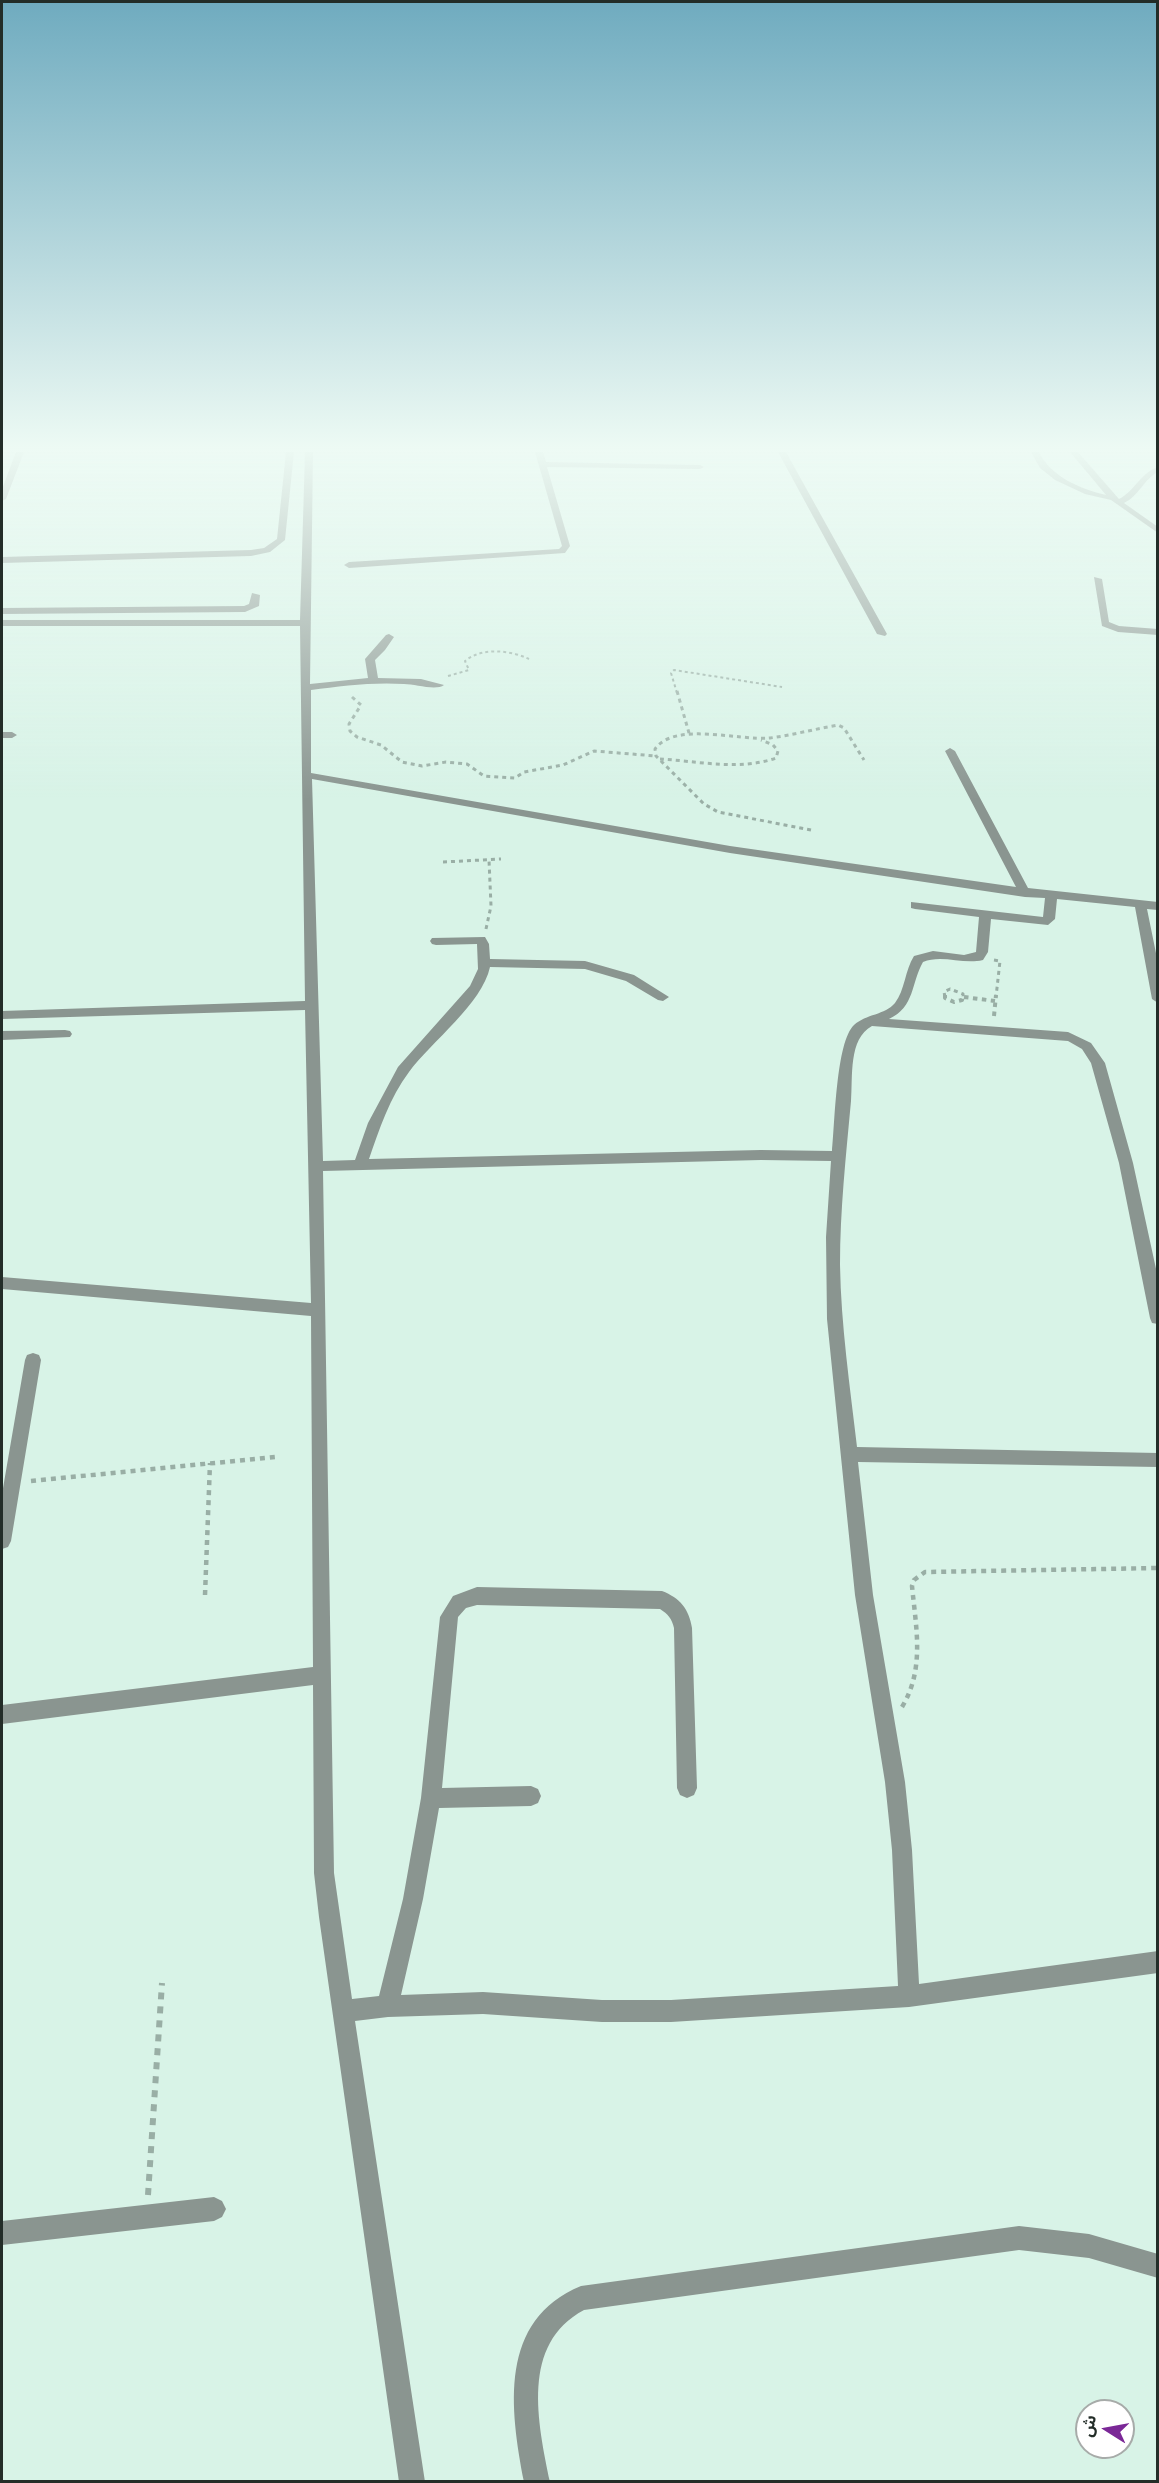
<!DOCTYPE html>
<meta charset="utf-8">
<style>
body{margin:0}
#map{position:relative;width:1159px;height:2483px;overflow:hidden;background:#d8f3e7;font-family:Raleway,"Noto Sans Arabic",sans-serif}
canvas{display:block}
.frame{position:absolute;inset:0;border:3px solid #232d28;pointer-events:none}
.north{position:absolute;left:1075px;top:2399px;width:60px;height:60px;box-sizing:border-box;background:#fff;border:2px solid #a7aba9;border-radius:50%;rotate:281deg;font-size:16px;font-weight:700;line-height:24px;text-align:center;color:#232d28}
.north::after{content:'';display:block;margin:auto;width:21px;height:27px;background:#7b2897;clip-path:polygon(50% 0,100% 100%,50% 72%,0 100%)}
</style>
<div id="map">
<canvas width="1159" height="2483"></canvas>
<div class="frame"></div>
<div class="north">ش</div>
</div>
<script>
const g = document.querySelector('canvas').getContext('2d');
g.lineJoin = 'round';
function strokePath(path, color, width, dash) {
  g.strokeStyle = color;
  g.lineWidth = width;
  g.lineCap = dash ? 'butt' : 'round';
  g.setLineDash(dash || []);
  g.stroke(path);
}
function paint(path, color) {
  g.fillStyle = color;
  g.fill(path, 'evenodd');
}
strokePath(new Path2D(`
 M448,676L469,670L465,661C482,647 510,650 529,659
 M677,693L671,673L674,670L782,687`), '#99aea5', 2, [3, 3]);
strokePath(new Path2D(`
 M677,691L689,733
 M352,697L361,705L349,724L350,731L357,737L381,745L402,762L422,766L446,762L467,764L484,776L515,778L524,772L563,765L594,751L656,756
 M660,759C697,761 740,771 776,758L778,751L773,745L761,740
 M811,830L718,812L704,804L656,756L655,749C675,721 739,741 770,738C793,735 815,729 838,725L844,728L864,760
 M443,862L501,859
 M486,929L491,906L489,860
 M994,960L1000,961L996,997
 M945,997L944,992L950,989L963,994V997`), '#99aea5', 3, [4, 4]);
strokePath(new Path2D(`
 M945,995V998L954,1002L962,1000L963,995
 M964,997L995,1001
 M994,1016L996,995`), '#99aea5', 4, [4.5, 4.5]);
strokePath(new Path2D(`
 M31,1481L275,1457
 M205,1595L210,1463
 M902,1707C925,1669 916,1628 912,1586L914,1580L925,1572L1158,1568`), '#99aea5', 4.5, [5, 5]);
strokePath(new Path2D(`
 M148,2195L162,1983`), '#99aea5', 6, [7, 7]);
paint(new Path2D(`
 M16,452H24L6,499L2,501V489Z
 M286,452H294L285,540L270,552L251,556L2,563V557L251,550L264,548L277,539Z
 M305,452H313L310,684L368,678L365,659L386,635L389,634L394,637L385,650L375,660L378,678L421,679L444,685C436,691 415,684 404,684C372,682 341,686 311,690V773L730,846L1016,887L945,751L950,748L955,751L1028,888L1158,902V910L1147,909L1158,963V1003L1152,999L1135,907L1057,899L1055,919L1048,925L991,919L988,952L983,960C963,965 942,954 923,962C911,983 915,1007 889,1019L1068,1032L1091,1043L1105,1063L1133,1163L1158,1278V1324L1152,1323L1150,1318L1119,1163L1091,1063L1082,1049L1068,1041L872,1026C848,1039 853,1077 851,1101C846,1156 840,1210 840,1265C841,1326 850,1386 857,1447L1158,1453V1467L858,1462L873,1595L905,1782L912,1850L919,1984L1158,1951V1973L909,2007L671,2022H602L483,2014L388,2017L355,2021L425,2482H399L319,1917L314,1873L313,1685L2,1724V1705L313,1667L311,1316L2,1289V1277L311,1303L305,1010L2,1019V1011L305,1001L300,626H2V620H300ZM312,779L730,853L1025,897L1045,898L1043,917L911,902V908L915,909L979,917L976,952L964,955L933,951L914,956C905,970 905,990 895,1003C885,1015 866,1014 854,1025C836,1042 835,1123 832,1151L761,1150L369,1159C379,1130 390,1097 409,1072C432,1041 482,1004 490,967L585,969L626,981L658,1000L663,1001L669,997L634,975L585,961L490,959L489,944L485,937L432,938L430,941L432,944L436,945L477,944L478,969L470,986L398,1067L368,1123L355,1160L323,1161ZM761,1160L831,1161L826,1237L827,1319L855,1595L885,1782L892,1850L898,1986L671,2000H602L483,1992L401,1995L423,1899L439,1808L531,1806L538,1803L541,1796L538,1789L531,1786L442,1788L458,1617L466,1608L477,1605L660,1609C668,1614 672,1619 674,1628L677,1788L680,1795L687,1798L694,1795L697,1788L692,1628C689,1609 680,1598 662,1591L477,1587L453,1596L440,1617L421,1798L403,1899L379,1996L352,1999L334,1873L323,1171Z
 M535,452H543L546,462L700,465L704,467L700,469L547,467L570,546L565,553L349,568L344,565L349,562L559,549L562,546Z
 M778,452H786L887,634L885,636L877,634Z
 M1031,452H1039C1051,477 1081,489 1106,495L1070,452H1078L1119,499C1135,491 1140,473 1158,467V472C1143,480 1139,496 1124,503L1158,527V533L1111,500L1085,494L1055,480L1040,468Z
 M1094,577L1102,579L1109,622L1119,626L1158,629V635L1118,632L1102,626Z
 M252,593L260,595L259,606L245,612L2,614V608L244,606L249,604Z
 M2,732H12L17,735L12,738H2Z
 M65,1030L70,1031L72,1034L70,1037L2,1040V1031Z
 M33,1353L39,1355L41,1360L11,1541L8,1547L2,1549V1494L25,1360L27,1355Z
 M214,2197L222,2201L226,2209L222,2217L214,2221L2,2245V2221Z
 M1019,2226L1089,2234L1158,2254V2278L1089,2258L1019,2250L584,2310C520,2344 538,2423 550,2482H524C510,2409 498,2320 581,2286Z`), '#8a9590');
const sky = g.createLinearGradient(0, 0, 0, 800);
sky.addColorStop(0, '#6fabbf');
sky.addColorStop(0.56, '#edfaf4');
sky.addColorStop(1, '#edfaf400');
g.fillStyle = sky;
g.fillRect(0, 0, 1159, 800);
</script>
